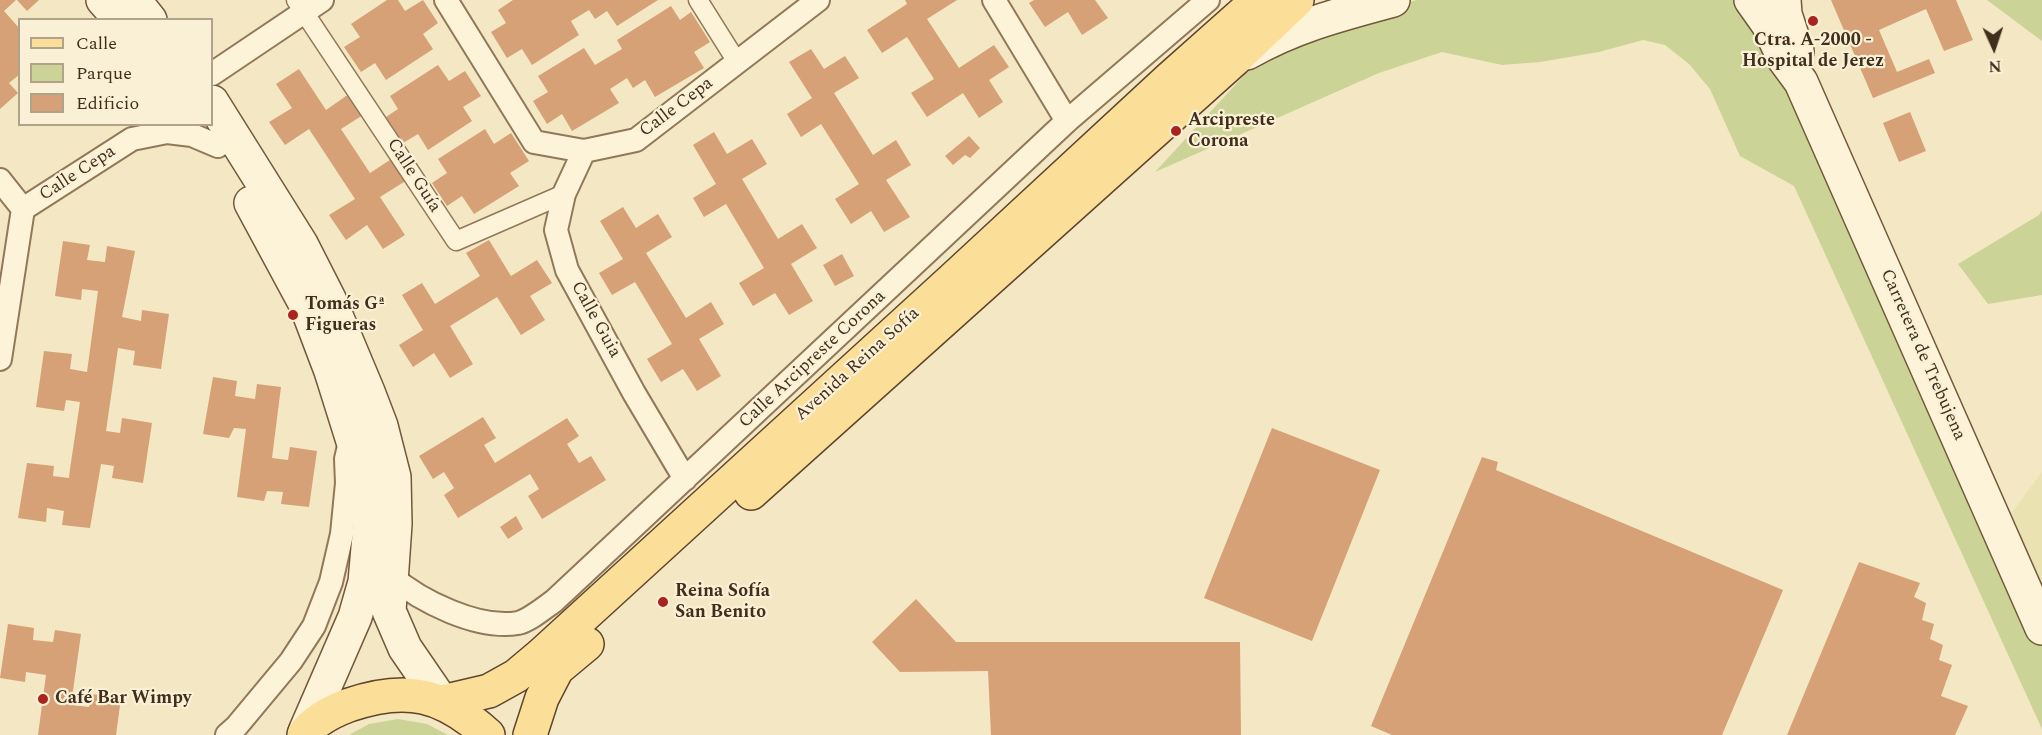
<!DOCTYPE html>
<meta charset="utf-8">
<style>
body{margin:0}
#map{position:relative;width:2042px;height:735px;overflow:hidden;background:#f4e7c4;font-family:Spectral,serif}
canvas{display:block}
.legend{position:absolute;left:18px;top:18px;width:195px;height:108px;box-sizing:border-box;background:#faf0d5;border:2px solid #b0a38b;margin:0;padding:8px 10px;list-style:none;font-size:18px;color:#402f1d}
.legend li{display:flex;align-items:center;gap:12px;height:30px}
.legend b{width:30px;border:2px solid #b0a38b}
.north{position:absolute;left:1964px;top:18px;width:60px;height:60px;-webkit-text-stroke:4px #faf0d5;paint-order:stroke;rotate:177deg;font-size:16px;font-weight:700;line-height:24px;text-align:center;color:#402f1d}
.north::after{content:'';display:block;margin:auto;width:21px;height:27px;background:#402f1d;clip-path:polygon(50% 0,100% 100%,50% 72%,0 100%)}
</style>
<div id="map">
<canvas width="2042" height="735"></canvas>
<ul class="legend">
<li><b style="height:8px;background:#fbdf98"></b>Calle</li>
<li><b style="height:16px;background:#cbd496"></b>Parque</li>
<li><b style="height:16px;background:#d6a176"></b>Edificio</li>
</ul>
<div class="north">N</div>
</div>
<script>
const g = document.querySelector('canvas').getContext('2d');
g.lineJoin = 'round';
function paint(path, color) {
  g.fillStyle = color;
  g.fill(path, 'evenodd');
}
function strokePath(path, color, width, dash) {
  g.strokeStyle = color;
  g.lineWidth = width;
  g.lineCap = dash ? 'butt' : 'round';
  g.setLineDash(dash || []);
  g.stroke(path);
}
function label(font, color, halo, rows, align = 'center') {
  g.font = font + ' Spectral,serif';
  g.lineWidth = 4.5;
  g.setLineDash([]);
  g.textBaseline = 'middle';
  g.strokeStyle = halo;
  g.fillStyle = color;
  for (const [text, x, y, turn = 0] of rows) {
    g.save();
    g.translate(x, y);
    g.rotate((+turn || 0) * Math.PI / 180);
    g.textAlign = isNaN(turn) ? turn : align;
    if (halo) g.strokeText(text, 0, 0);
    g.fillText(text, 0, 0);
    g.restore();
  }
}
paint(new Path2D(`
 M2042,472V605L2004,523Z`), '#eae3b1');
paint(new Path2D(`
 M1417,0H1747L2042,605V729L1794,186L1740,156L1710,89L1689,64L1665,45L1643,40L1599,52L1540,62L1502,65L1442,52L1379,73L1155,172L1248,71L1332,22Z
 M1987,0H2042V41Z
 M2042,210V295L1988,304L1958,264L2039,215Z
 M398,719L427,724L448,735H349L369,724Z`), '#cbd496');
paint(new Path2D(`
 M0,0H16L4,11L20,29V74L9,83L18,93L0,109Z
 M17,0H39L27,11Z
 M387,0H398L405,11L423,0L438,23L423,34L433,49L386,80L375,63L361,72L344,47L360,37L351,24Z
 M513,0H658L617,26L607,11L595,19L589,10L571,21L579,35L532,65L522,49L507,58L491,32L506,23L498,10Z
 M905,0H957L927,19L959,68L994,45L1009,67L989,80L1003,102L979,118L963,93L927,117L911,93L934,79L907,37L882,53L867,30L907,4Z
 M1034,0H1095L1108,18L1082,35L1068,12L1045,27L1029,3Z
 M1831,0H1956L1973,40L1944,51L1926,9L1879,30L1897,72L1929,59L1935,73L1873,98Z
 M671,6L680,20L691,12L710,42L694,52L704,68L655,97L645,80L633,88L627,78L610,89L619,103L572,131L562,114L547,124L533,101L548,92L538,76L584,48L595,65L622,49L617,40Z
 M811,49L824,69L845,56L859,78L834,93L873,155L896,140L911,165L886,180L910,217L884,232L871,211L851,224L835,199L859,184L821,124L801,137L787,114L812,98L789,62Z
 M438,65L449,81L465,71L481,96L463,107L472,121L428,150L418,134L403,143L386,117L398,109L390,96Z
 M299,69L326,110L349,94L363,115L341,129L370,173L393,158L407,180L380,197L405,235L383,249L367,225L346,240L329,215L355,199L309,129L285,145L269,122L292,108L276,84Z
 M1910,112L1926,151L1899,162L1883,123Z
 M485,129L494,144L511,133L529,161L510,173L519,186L474,214L462,196L447,206L432,183L447,173L438,159Z
 M714,132L727,154L752,139L767,164L742,179L778,239L802,224L817,248L791,264L813,301L789,315L775,293L753,306L739,283L764,268L726,204L704,217L693,198L716,184L693,145Z
 M969,136L980,148L970,158L965,155L953,165L945,156Z
 M623,207L636,228L658,214L672,237L646,253L686,318L711,302L724,324L699,339L721,376L697,391L683,369L661,382L647,359L672,344L635,282L612,295L599,273L623,259L600,221Z
 M489,240L511,276L537,260L552,283L530,296L545,320L521,335L497,297L450,326L473,364L450,378L434,353L413,367L399,345L423,330L402,295L422,283L435,304L480,276L466,253Z
 M63,241L90,245L87,260L105,262L107,246L135,251L122,317L141,321L142,310L169,314L161,369L133,365L135,351L118,348L106,431L120,433L122,418L152,423L143,483L112,478L114,466L101,464L90,528L62,525L64,511L47,508L46,522L18,518L27,463L54,466L53,476L69,478L70,469L80,402L66,400L64,411L36,407L44,351L72,354L70,369L87,372L98,291L82,289L81,300L55,296Z
 M842,254L854,276L835,286L823,265Z
 M213,377L237,381L235,396L255,399L257,384L281,387L272,458L288,460L290,447L317,451L309,507L281,504L283,492L267,491L264,501L237,497L246,429L234,428L229,438L203,434Z
 M483,417L496,438L484,445L495,463L567,418L579,436L567,444L579,463L591,456L606,480L542,519L528,496L539,489L530,474L458,518L444,495L454,488L444,472L433,479L419,456Z
 M1272,428L1380,470L1312,641L1204,598Z
 M1482,457L1498,462L1496,470L1783,590L1722,735H1392L1371,726Z
 M516,516L523,529L508,539L500,527Z
 M1859,562L1920,583L1914,597L1926,603L1922,620L1934,624L1930,639L1943,645L1939,660L1952,665L1941,696L1968,706L1955,735H1787Z
 M916,599L956,642H1240L1241,735H991L988,671L900,672L872,642Z
 M8,624L34,628L33,640L53,642L55,630L81,634L71,705L89,707L91,694L121,698L116,735H38L46,675L26,672L25,682L0,678Z`), '#d6a176');
const pedestrian = new Path2D(`
 M296,0L456,241L564,194
 M698,0L737,62`);
const minor = new Path2D(`
 M446,0L534,142L584,151L636,140L818,0
 M994,0L1067,121
 M212,74L322,0
 M584,151L564,194L556,230L567,270L634,393L685,479
 M0,180L23,209
 M23,209L132,139L167,132L192,135L218,146
 M0,359L23,209
 M391,576C420,601 478,630 518,623C530,620 544,608 554,601L1067,121L1208,0
 M227,735L236,727L291,661L314,626L331,582L342,534L347,483L346,459L349,446`);
const secondary = new Path2D(`
 M103,0L121,20
 M134,0L150,20
 M1751,0L1768,24L1784,59L1801,82L2042,628
 M1784,0L1785,14L1797,51
 M1247,53C1294,26 1341,14 1393,0
 M212,102L301,244L329,299L368,392L381,426L394,477L395,524L389,611L405,648L442,702
 M251,203L306,305L331,371L364,476L370,525L365,582L355,617L305,732`);
const primary = new Path2D(`
 M751,493L1235,59L1297,0
 M442,702L489,691L516,676L541,655L954,278L1169,79L1258,0
 M304,735C314,720 333,711 349,705C407,685 443,694 488,735
 M530,735L542,698L557,669L587,644`);
strokePath(pedestrian, '#917858', 21);
strokePath(minor, '#917858', 26);
strokePath(secondary, '#73593b', 36);
strokePath(primary, '#5f452c', 36);
strokePath(pedestrian, '#fdf3d9', 18);
strokePath(minor, '#fdf3d9', 22);
strokePath(secondary, '#fdf3d9', 33);
strokePath(primary, '#fbdf98', 33);
for (const [x, y, r, color] of [
 [1813,21,6,"#a9231f"],
 [1176,131,6,"#a9231f"],
 [293,315,6,"#a9231f"],
 [663,602,6,"#a9231f"],
 [43,699,6,"#a9231f"]
]) {
  const dot = new Path2D();
  dot.arc(x, y, r, 0, 2 * Math.PI);
  g.fillStyle = color;
  g.fill(dot);
  strokePath(dot, '#faf0d5', 2);
}
label('bold 18px', '#402f1d', '#faf0d5', [
 ["Ctra. A-2000 -",1813,41,"center"],
 ["Hospital de Jerez",1813,62,"center"],
 ["Arcipreste",1188,121],
 ["Corona",1188,142],
 ["Tomás Gª",305,305],
 ["Figueras",305,326],
 ["Reina Sofía",675,592],
 ["San Benito",675,613],
 ["Café Bar Wimpy",55,699]
], 'left');
label('18px', '#402f1d', '#faf0d5', [
 ["Calle Cepa",677,108,-37],
 ["Calle Cepa",78,174,-33],
 ["Calle Guía",413,176,57],
 ["Calle Guia",595,320,61],
 ["Carretera de Trebujena",1922,355,66],
 ["Calle Arcipreste Corona",813,360,-43],
 ["Avenida Reina Sofía",858,365,-42]
]);
</script>
